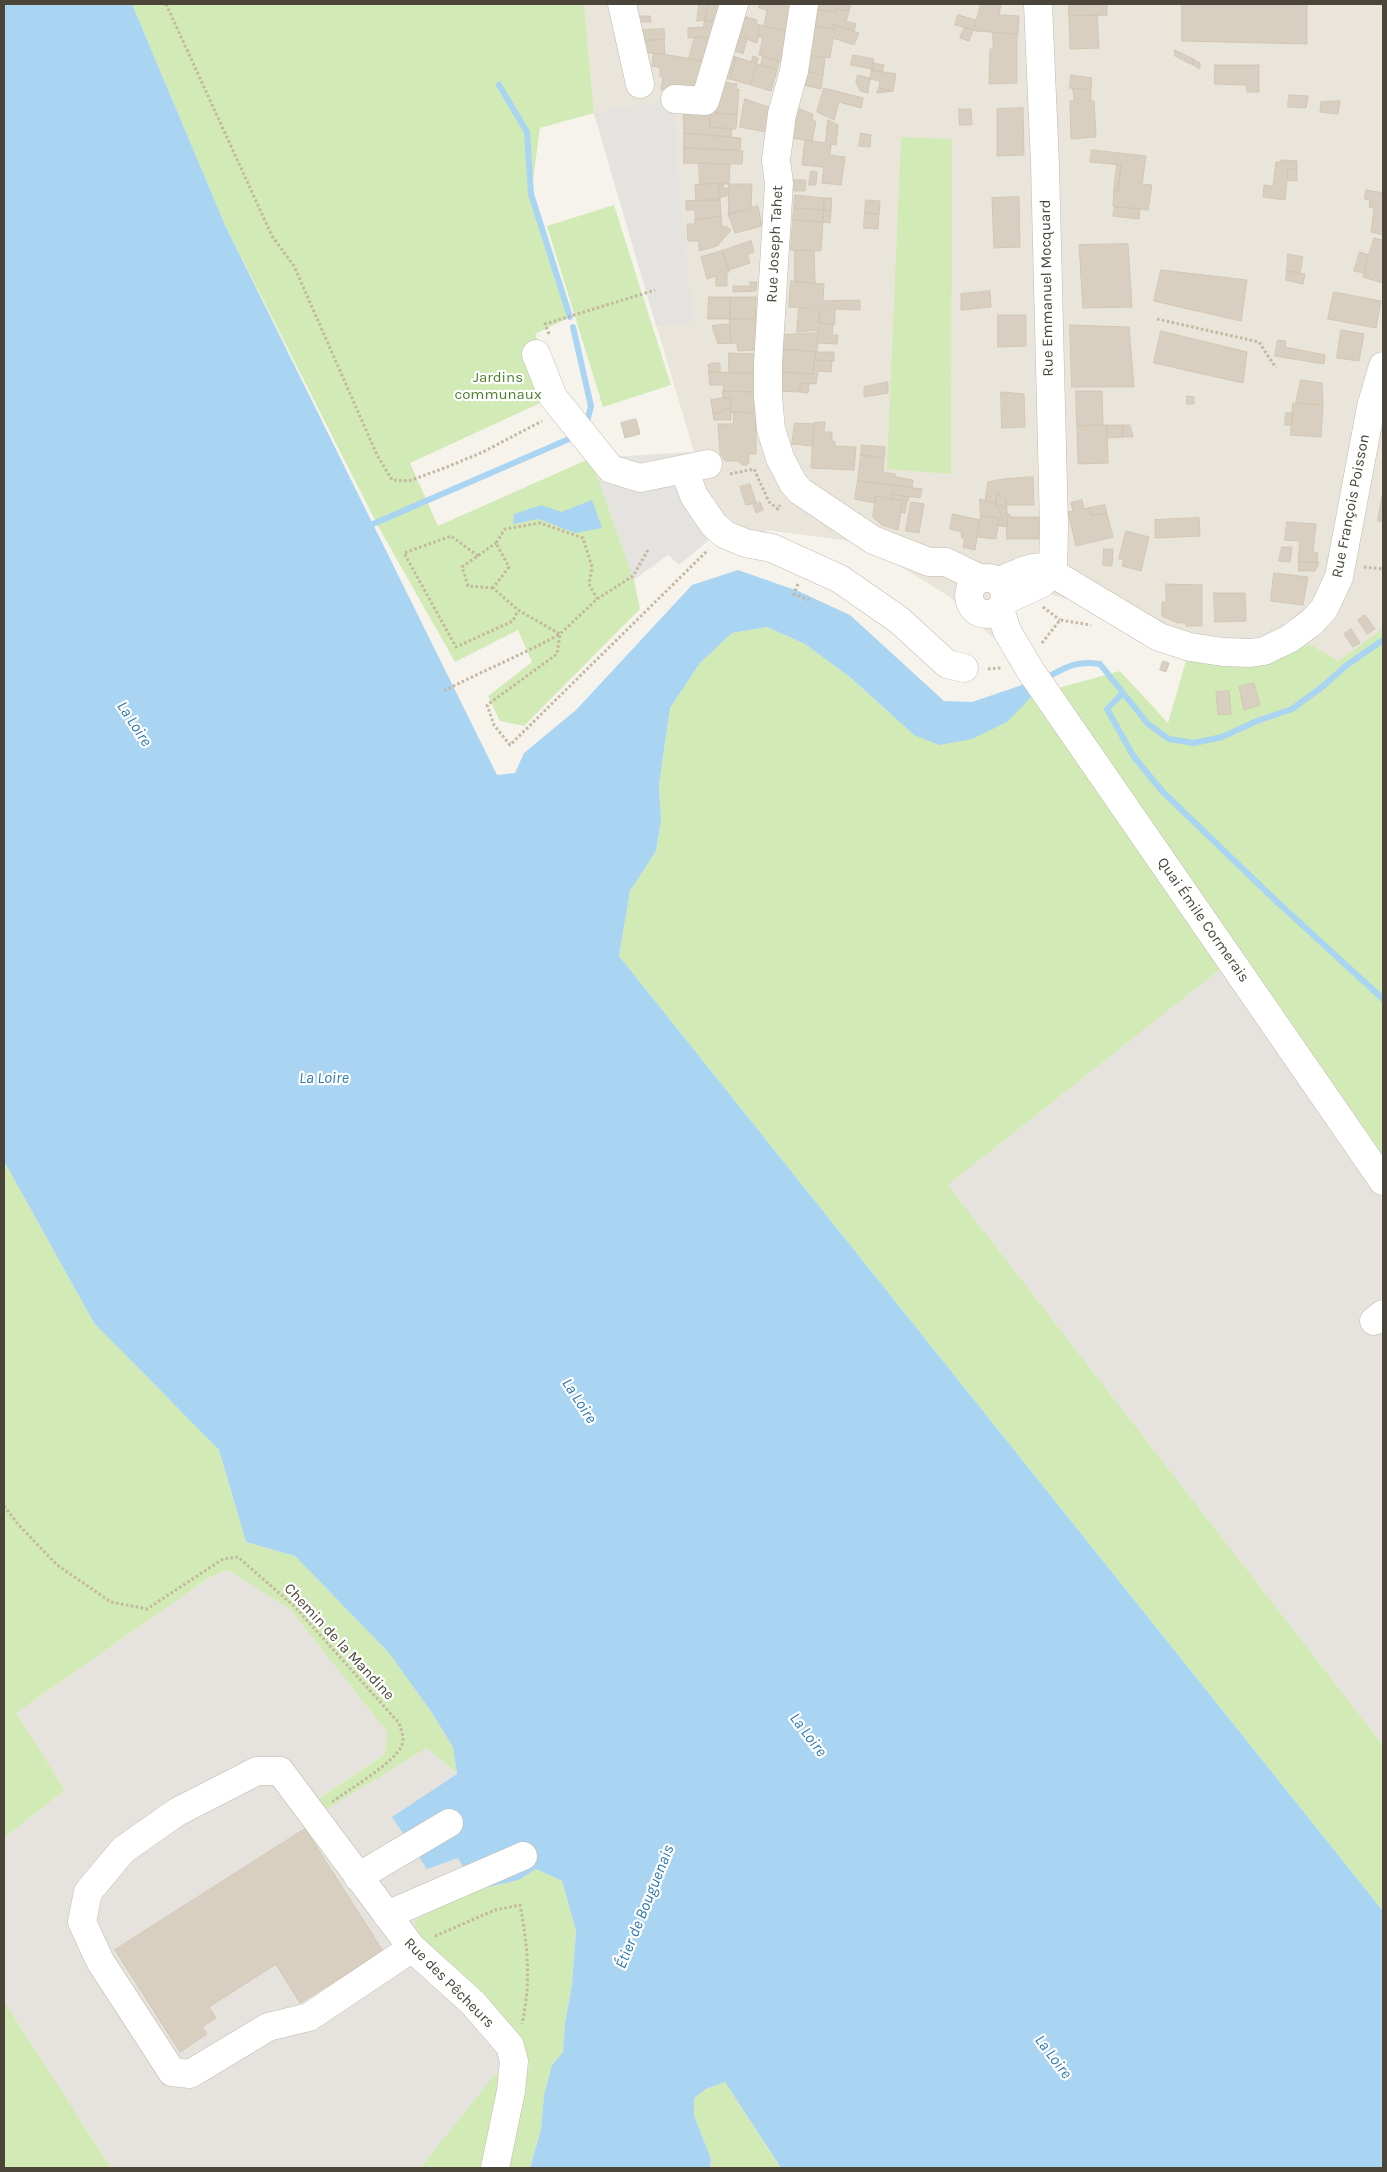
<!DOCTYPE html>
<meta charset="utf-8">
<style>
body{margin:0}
#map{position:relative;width:1387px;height:2172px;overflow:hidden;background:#f6f3ec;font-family:Karla,sans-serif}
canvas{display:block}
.frame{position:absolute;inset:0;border:5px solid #4b4439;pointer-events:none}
</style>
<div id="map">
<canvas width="1387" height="2172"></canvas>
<div class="frame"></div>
</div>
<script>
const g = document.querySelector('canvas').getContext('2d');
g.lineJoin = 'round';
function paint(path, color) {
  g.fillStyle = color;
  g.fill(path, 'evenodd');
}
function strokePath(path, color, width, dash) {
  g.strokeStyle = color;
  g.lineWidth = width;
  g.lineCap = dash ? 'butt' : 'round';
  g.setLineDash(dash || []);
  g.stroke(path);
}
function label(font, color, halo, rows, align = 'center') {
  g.font = font + ' Karla,sans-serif';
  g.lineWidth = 4.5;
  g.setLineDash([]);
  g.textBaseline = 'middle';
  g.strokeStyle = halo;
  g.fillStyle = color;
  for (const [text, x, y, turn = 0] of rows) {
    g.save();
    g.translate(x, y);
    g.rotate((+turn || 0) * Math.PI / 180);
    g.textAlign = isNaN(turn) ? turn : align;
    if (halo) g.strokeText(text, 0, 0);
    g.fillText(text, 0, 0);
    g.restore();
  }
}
paint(new Path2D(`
 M584,4H1383V620L1381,631L1338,661L1310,644L1272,659L1046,593L1013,611L1012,624L992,637L950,597L863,543L767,530L765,533L733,528L705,489L618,196L594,113Z`), '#eae5da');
paint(new Path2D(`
 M1242,952L1383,1155V1745L948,1185Z
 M228,1570L290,1609L387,1732L385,1754L316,1800L323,1811L427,1748L457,1774L458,1857L476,1890L439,1906L414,1921L425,1945L524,2049L530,2068L495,2074L420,2168H111L4,2001V1838L65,1790L16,1713L210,1577Z`), '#e6e2dd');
paint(new Path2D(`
 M132,4H584L594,113L540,128L531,194L570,317L535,334L562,393L410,463L438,526L591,458L634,580L640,609L524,726L500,721L488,696L532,662L518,630L455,662L378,526L225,225Z
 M901,137L952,139L951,474L887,469Z
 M614,205L671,385L603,407L547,226Z
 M1383,620V1155L1242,952L948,1185L1383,1745V1911L619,956L630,891L656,851L661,821L659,785L670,708L700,663L732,633L767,627L805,644L851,678L914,735L1033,695L1120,671L1168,723L1188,654L1272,659L1310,644L1338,661L1380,631Z
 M4,1161L94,1323L219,1450L246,1542L295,1556L389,1653L432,1713L453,1747L457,1774L427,1748L322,1812L316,1800L385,1754L387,1732L290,1609L228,1570L210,1577L16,1713L65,1790L4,1838Z
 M536,1869L562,1881L576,1931L572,1984L565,2023L563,2052L552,2065L544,2095L541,2129L530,2168H420L495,2074L530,2068L524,2049L425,1945L414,1921L439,1906L476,1890L519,1880Z
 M4,2001L111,2168H4Z
 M725,2082L778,2164L793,2168H710L711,2159L694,2115V2098L706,2089Z`), '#d2eab5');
paint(new Path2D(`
 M672,98L679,186L694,324L656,326L594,113Z
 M693,452L705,489L714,536L679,565L668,555L634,580L591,458Z`), '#e5e3e0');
paint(new Path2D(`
 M4,4H132L225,225L497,775L515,773L524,753L576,710L692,585L738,570L798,591L850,615L944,701L972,702L1025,684L1033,695L1007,722L972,739L939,745L914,735L851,678L805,644L767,627L732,633L700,663L670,708L659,785L661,821L656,851L630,891L619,956L1383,1911V2168H781L725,2082L706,2089L694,2098V2115L711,2159L710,2168H530L541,2129L544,2095L552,2065L563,2052L565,2023L572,1984L576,1931L562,1881L536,1869L519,1880L476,1890L458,1858L427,1869L392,1817L457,1774L453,1747L432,1713L389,1653L295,1556L246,1542L219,1450L94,1323L4,1161Z
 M592,500L602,528L575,533L539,519L513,524L514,514L541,505L561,512Z`), '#a9d4f2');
strokePath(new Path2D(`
 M499,85L527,132L531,194L570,317
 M573,327L591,406L586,426
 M366,527L576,436
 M1044,679C1065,668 1075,660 1100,664L1148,724L1169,739L1194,743L1222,737L1257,721L1292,709L1322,687L1347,665L1383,640
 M1123,693L1107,709L1134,757L1162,791L1274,899L1383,999`), '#a9d4f2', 6);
const building = new Path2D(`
 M699,4H708L705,20L697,21Z
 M708,4H730L726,24L705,20Z
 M760,4H790L786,31L764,26L767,10L759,8Z
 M815,4H851L849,11L836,9V12L814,9Z
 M981,4H1001L999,15L1019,16L1018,34L976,31L974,30Z
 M1069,4H1107V15L1069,16Z
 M1182,4H1307V44L1182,41Z
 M814,9L836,12V9L849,11L846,21L856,24L854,31L834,25V29L812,26Z
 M737,14L757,20V24L760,25L757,43L731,33Z
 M958,15L976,20L974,30L955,25Z
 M1097,15L1099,48L1070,49L1069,16Z
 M636,16H650L651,22H638Z
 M705,20L726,24L721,40L701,37L688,38V28L703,27Z
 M760,25L786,31L781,62L759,55L763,37H758Z
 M834,25L859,33L854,45L833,38L830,58L808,55L812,26L834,29Z
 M965,27L973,30L969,41L960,38Z
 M664,29L665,39L642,41L639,30Z
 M993,32L1017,34V83L989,84L990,49H993Z
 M731,33L747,39L743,54L727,48Z
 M695,37L721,40L709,63L689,58Z
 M664,39L665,55L644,52L642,41Z
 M1175,50L1193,59V65L1175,56Z
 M654,53L687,58L709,63L703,94L675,90H661L663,77L660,76V69L658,67L652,66Z
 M726,54L736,57L730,79L719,76Z
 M808,55L825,58L823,75L805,71Z
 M853,55L874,59L872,69L851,65Z
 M753,56L758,58L751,85L730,79L736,57L751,62Z
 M763,56L779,61L777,70L761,65Z
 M1193,59L1200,63V69L1193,65Z
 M873,63L884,65L882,72L872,70Z
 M757,64L777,70L771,91L751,85Z
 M1215,65H1259V92H1247L1246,85L1215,84Z
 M872,70L896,74L893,91L879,88L880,81L870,79Z
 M805,71L823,75L821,89L803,85Z
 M858,75L870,78L868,93L860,91L856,82Z
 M1071,75L1092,78L1091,90L1070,88Z
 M716,81L737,84L736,90L739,89L737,115L711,112Z
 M824,88L863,98L861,108L839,102L834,120L817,112Z
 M879,88L893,91L877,93Z
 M1073,88L1091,90V101H1094L1096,137L1071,139L1070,101H1074Z
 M1289,95L1308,96L1306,108L1288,107Z
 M745,99L771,108L766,132L740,127Z
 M1340,101L1338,114L1320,112L1321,102Z
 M702,107L700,115H711L710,127L732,129L731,137L684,133L683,109Z
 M797,108L813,114L812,121H816L812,141L790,138Z
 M1023,108L1024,155L997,156V109Z
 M959,109H971L972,125H960Z
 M711,112L737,115L736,129L710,127Z
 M828,120L838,125L836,145L831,144L830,155L845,157L841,185L822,183L824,167L802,165L805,140L825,143Z
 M684,133L741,138L740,150L684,148Z
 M861,133L871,135L870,147L859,146Z
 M684,148L743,151L742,164L684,163Z
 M1092,150L1146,156L1142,184L1152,185L1148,210L1113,206L1114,191H1118L1121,165L1090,162Z
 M1281,160L1297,161V169H1288L1285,200L1263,197L1264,185L1273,186L1276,162H1281Z
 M699,163L730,164L729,184H700Z
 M1117,165H1121L1118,191H1114Z
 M1288,169H1297V181L1287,180Z
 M811,171L817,172L816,185H809Z
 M787,180H806L805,191H787Z
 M719,184L720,200L696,201L695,185Z
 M719,184H723V188H729V195L719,198Z
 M729,184H752L751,209L729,214Z
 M1366,190L1383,193V235L1371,232L1374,208L1369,207L1370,200L1365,199Z
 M795,195L824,198V210L794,208Z
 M1019,197L1020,247L994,248L992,198Z
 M824,198H832L831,211L824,210Z
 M720,200L721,216L695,220V210H686V201Z
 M866,200L880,201L879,214L865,213Z
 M758,206L762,226L735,233L728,214Z
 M1115,207L1140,209L1139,219L1113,216Z
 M794,208L824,210L823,222L793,220Z
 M824,210L831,211L830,223L823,222Z
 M865,213L879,214L878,229L864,228Z
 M721,216L722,227L726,226L731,230L717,246L699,251V241H688L687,224H695V220Z
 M793,220L823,222L821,251L791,250Z
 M1374,238L1383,240V283L1363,277Z
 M751,241L754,252L747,254L750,263L729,270L722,251Z
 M1128,244L1132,307L1083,308L1079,245Z
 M795,250L814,251L815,283L795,281Z
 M722,251L729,272L727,273V286H716V276L707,279L701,257Z
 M1360,252L1369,255L1364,273L1354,271Z
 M1288,254L1303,257L1300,273L1287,271Z
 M1161,270L1247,280L1241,321L1154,301Z
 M1287,271L1305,274L1303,284L1286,280Z
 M791,281L824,284L823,301L860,300V310L789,307Z
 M750,282H757L756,291L733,292V286H750Z
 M990,291L991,307L961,310V294Z
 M1334,292L1381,301L1376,328L1328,319Z
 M709,297H730V319H708Z
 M730,297H756V319H730Z
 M799,308L820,310L819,323L833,324L832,335H838L837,344L817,343L818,330L797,332Z
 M820,310H835V324L819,323Z
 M998,315H1026V346L998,347Z
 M730,319H756V350L738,351L737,344L731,343Z
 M730,324L731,343L718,344L712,326Z
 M1070,325L1129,327L1134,387H1072Z
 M1341,330L1364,334L1359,361L1337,358Z
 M1161,331L1247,352L1243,383L1154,363Z
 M818,333L817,352H834V361L815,360L816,352L782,349L783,335Z
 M1278,340L1286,341L1285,347L1325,355L1324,364L1275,356Z
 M782,349L816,352L813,374L780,372Z
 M729,353L757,354V373H729Z
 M814,360L832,361L831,372L818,371L816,384L801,383L800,392L778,391L780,372L813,374Z
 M712,363H720V373L709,372L708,365Z
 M709,372L757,373V392L723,391L724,385H710Z
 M1301,380L1322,383L1323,405L1296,403Z
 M888,382V393L864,397V387Z
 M801,383L809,384L808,393L800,392Z
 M723,391L757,392L756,413L731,412V397L723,399Z
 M1076,391H1102L1103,425L1077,426Z
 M1001,392L1024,394L1025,427L1002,428Z
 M1187,396L1194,397V404H1187Z
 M731,397V409H722L723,412L713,414L711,400Z
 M1293,403L1323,405L1321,437L1291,435Z
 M722,409H731V420H714L713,414L723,412Z
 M734,412L756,413V454H749V462L747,465H742L739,461H725L720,453L718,424H733Z
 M1286,413H1293L1292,425H1285Z
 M636,419L640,434L625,438L621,423Z
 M825,422L824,432H832V441L835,442V446L856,447L854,470L811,468L814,423Z
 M795,423L814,424L812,446L792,444Z
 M1103,425H1107L1108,463L1078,464L1077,426Z
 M1107,425H1123V437L1108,438Z
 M1123,425H1130L1133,437H1123Z
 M862,445L885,447L884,458L861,455Z
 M861,455L884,458L883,472L895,474V477L913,480L912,487L858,481Z
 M1033,477L1034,505H1006V498L997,494L996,504L985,501L988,482L1003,479Z
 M858,481L922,489L920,498L892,494V499L876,496L875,503L855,499Z
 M750,484L756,503L746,505L740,487Z
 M1383,490V522L1378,521Z
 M892,494L909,497L908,501L892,499Z
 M997,494L1006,498L1007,508L996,504Z
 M876,496L903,501L898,530L882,525L873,517Z
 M980,499L996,504L1002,517V526H998L999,518L981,516Z
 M1082,500L1084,509L1089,508L1091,515L1107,514L1113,537L1076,546L1068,512L1073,511L1071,503Z
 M903,501H907L905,513L901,512Z
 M760,502L763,510L756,513L753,505Z
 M911,502L924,504L919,533L906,531Z
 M996,504L1007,508V527L1002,526V517Z
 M1105,505L1107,514L1091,515L1089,508Z
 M953,514L980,520L975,550L963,547L965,539L962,538L961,532L950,529Z
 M1007,514H1010V517H1039V539H1007Z
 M981,516L999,518L996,539L977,537Z
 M1199,518L1200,536L1155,538V520Z
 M1287,522L1316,524L1313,552L1318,553L1317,562H1298L1300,541L1285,540Z
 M1126,531L1149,537L1141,571L1122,566L1124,560L1119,559Z
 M1282,547H1292L1290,562L1279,561Z
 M1104,549H1113L1112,566L1103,565Z
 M1299,562H1319L1315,571H1299Z
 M1274,573L1308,577L1303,605L1271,601Z
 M1166,584L1202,585V626H1186V623H1178L1162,616V602H1166Z
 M1214,593H1245L1246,621L1215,622Z
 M1365,615L1375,629L1367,634L1358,620Z
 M1351,629L1360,643L1353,647L1344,634Z
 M1163,661L1169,663L1166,672L1160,670Z
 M1254,683L1260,705L1244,710L1239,687Z
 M1229,691L1231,714L1218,715L1216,692Z
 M305,1829L383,1951L300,2003L276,1964L209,2007L216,2018L202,2027L207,2034L180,2052L115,1950Z`);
paint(building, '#d8cfc1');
strokePath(building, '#d3c7b4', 1);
const minor = new Path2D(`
 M622,4L640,84
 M804,4L794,71L782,114L776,160L779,183L768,363V397L771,429L780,458L793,483L800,491L873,540L929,562H946L981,579
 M1038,4L1045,165L1054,527L1053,572
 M675,99L705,101L734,4
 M536,354L553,397L611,469L640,478L708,464
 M684,469L694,496L714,525L724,534L745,543L772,548L840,579L899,620L947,664L964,668
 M969 596a18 18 0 1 1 36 0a18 18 0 1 1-36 0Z
 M997,581C1014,577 1027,565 1044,568L1159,637L1190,647L1223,652L1250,653L1264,651L1289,639L1312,622L1324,609L1339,577L1371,407L1383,366
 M1004,601L1042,583L1053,572
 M1000,609L1007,631L1030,670L1383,1181
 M1374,1321L1383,1314
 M358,1877L449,1823
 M387,1915L523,1856
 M412,1948L309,2017L268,2027L190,2074L172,2072L100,1961L82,1922L88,1892L123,1850L177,1812L257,1771H280L412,1948L473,2003L510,2046L514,2061L511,2091L495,2168`);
strokePath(minor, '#c2bbae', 29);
strokePath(new Path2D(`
 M166,4L272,236L294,266L377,455L392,480L409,481L447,467L483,452L542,421
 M1157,319L1259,342L1276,368
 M549,334L545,324L655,290
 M730,474L754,469L769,502L778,509L780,505
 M648,550L633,576L597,599L560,634L557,654L487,705L494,725L510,745L708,550
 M478,556L451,536L404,553L456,647L513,621L518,610
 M1364,567L1383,569
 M798,584L794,594L809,600
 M493,588L468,586L462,567L496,543
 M1043,607L1060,620
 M1042,643L1060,620L1091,625
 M988,669L1001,668
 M444,691C482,671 522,655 560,634L518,610L493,588L509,567L496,543L505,529L540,523L583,538L592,567L589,584L597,599
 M4,1506L17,1523L57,1565L111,1602L147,1609L223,1559L238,1557L295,1607L399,1723C401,1730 405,1738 402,1745C396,1762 348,1790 332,1802
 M435,1936L495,1910L520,1905C528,1946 531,1983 522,2024`), '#c4b79f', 3, [2.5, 2.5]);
strokePath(minor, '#fff', 28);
label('15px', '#4b4439', '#fff', [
 ["Rue Joseph Tahet",775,244,-87],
 ["Rue Emmanuel Mocquard",1047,288,-91],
 ["Rue François Poisson",1351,506,-79],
 ["Quai Émile Cormerais",1203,920,55],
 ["Chemin de la Mandine",339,1642,47],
 ["Rue des Pêcheurs",449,1983,45]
]);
label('15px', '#4a7f2a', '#fff', [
 ["Jardins",498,378],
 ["communaux",498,395]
]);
label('italic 16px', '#2e7ab2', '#fff', [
 ["La Loire",134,724,57],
 ["La Loire",324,1078],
 ["La Loire",579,1401,57],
 ["La Loire",808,1735,53],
 ["Étier de Bouguenais",645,1907,-68],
 ["La Loire",1053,2057,53]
]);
</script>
